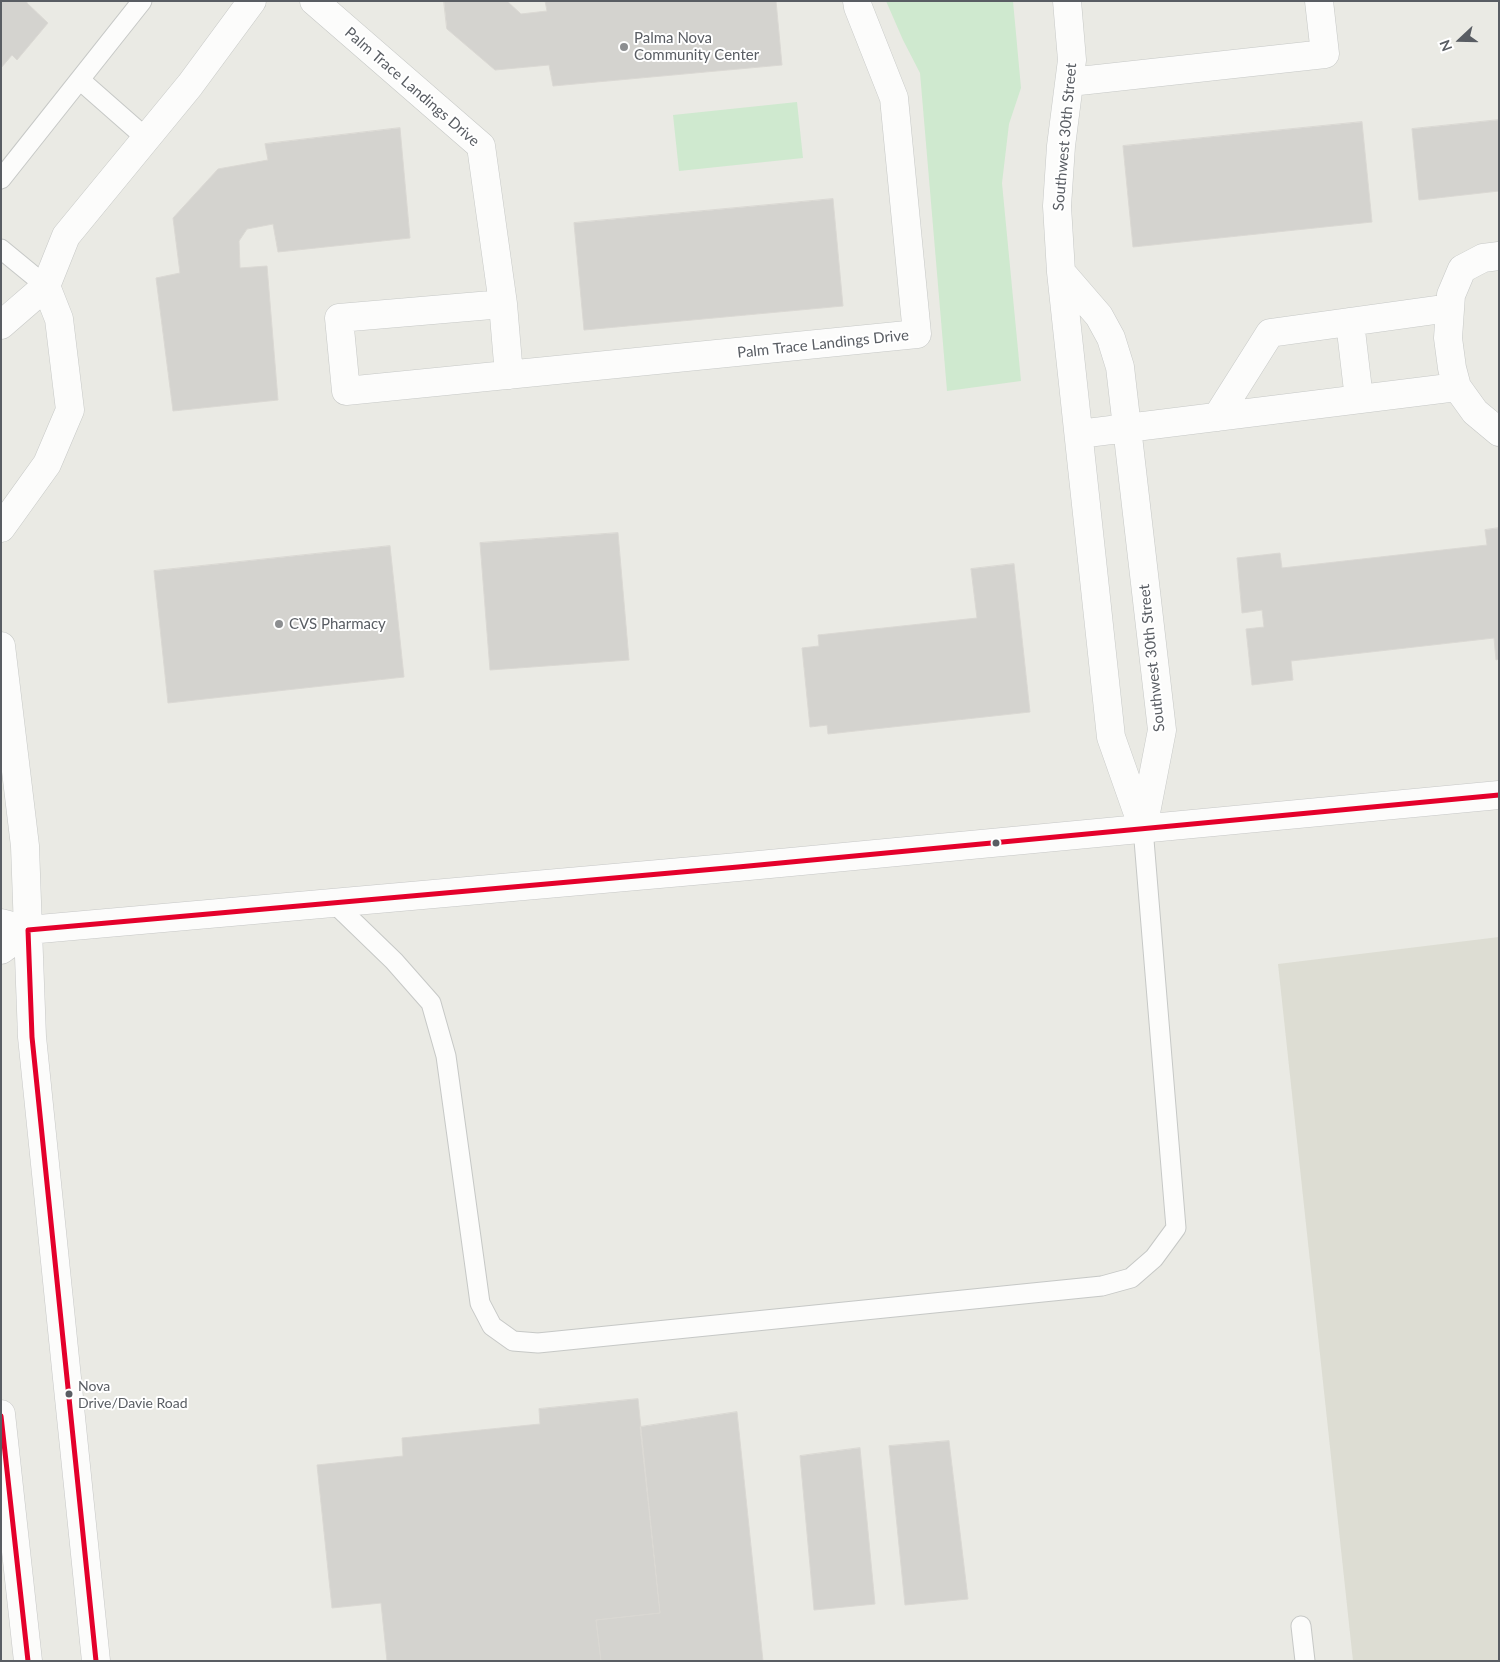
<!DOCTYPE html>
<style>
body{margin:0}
#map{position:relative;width:1500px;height:1662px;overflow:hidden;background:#eaeae4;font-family:Lato,sans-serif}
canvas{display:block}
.frame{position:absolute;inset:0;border:2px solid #595d63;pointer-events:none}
.north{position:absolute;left:1435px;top:15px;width:50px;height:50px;-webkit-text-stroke:4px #fff;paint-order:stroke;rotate:249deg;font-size:14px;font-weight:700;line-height:20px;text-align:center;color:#595d63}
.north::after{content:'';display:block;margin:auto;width:18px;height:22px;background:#595d63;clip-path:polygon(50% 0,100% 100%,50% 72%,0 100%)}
</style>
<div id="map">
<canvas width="1500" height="1662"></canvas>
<div class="frame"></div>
<div class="north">N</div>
</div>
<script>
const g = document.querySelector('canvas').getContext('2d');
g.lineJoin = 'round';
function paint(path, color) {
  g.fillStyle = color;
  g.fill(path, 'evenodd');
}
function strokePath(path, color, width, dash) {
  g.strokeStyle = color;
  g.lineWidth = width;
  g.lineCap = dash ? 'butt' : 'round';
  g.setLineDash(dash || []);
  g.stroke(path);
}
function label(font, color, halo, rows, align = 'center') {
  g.font = font + ' Lato,sans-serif';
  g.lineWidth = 4;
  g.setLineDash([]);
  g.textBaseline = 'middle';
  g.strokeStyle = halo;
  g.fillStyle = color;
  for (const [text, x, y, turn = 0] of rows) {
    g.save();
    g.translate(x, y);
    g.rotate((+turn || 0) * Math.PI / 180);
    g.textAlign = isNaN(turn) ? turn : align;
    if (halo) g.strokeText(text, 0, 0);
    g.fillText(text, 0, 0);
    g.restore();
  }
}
paint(new Path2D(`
 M1499,937V1661H1353L1278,964Z`), '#ddddd3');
paint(new Path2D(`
 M886,1H1013L1021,88L1009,124L1002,183L1021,381L947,391L920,73L903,40Z
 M797,102L803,158L679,171L673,115Z`), '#cfe9cf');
const building = new Path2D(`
 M1,1H27V3L48,23L17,60L12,55L1,68Z
 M444,1H507L521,14L547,11L545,1H776L782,65L553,86L549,65L495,70L447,29Z
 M1499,120V191L1419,200L1412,129Z
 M1362,122L1372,222L1133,247L1123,146Z
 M400,128L410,238L278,252L273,224L247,229L239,241L240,268L267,266L278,400L173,411L156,278L180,273L173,218L218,169L268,160L265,144Z
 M833,199L843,306L584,330L574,223Z
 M1499,528V659L1496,660L1494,638L1291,661L1293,680L1252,685L1246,629L1264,627L1262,610L1242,613L1237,558L1280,553L1282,568L1487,545L1485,530Z
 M618,533L629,660L490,670L480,543Z
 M390,546L404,677L168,703L154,571Z
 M1014,564L1030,712L828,734L827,725L810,727L802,648L819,646L818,635L977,618L971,569Z
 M638,1399L660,1613L596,1620L601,1661H387L381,1603L332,1608L317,1465L403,1456L402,1438L540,1424L539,1409Z
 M737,1412L763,1661H601L596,1620L660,1613L640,1427Z
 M949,1441L968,1599L905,1605L889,1446Z
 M860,1448L875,1604L814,1610L800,1456Z`);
paint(building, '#d4d3cf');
strokePath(building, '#dad8d3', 1);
const lane = new Path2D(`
 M80,80L146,138
 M1,179L142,1
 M1,249L46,286
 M334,903L394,961L431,1003L446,1056L480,1303L492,1326L513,1341L538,1343L1102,1286L1131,1278L1154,1258L1176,1228L1143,828
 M1301,1626L1305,1661`);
const street = new Path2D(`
 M314,1L481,146L503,304L509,375
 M1067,1L1072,60L1061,146L1057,206L1061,272L1111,737L1143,828
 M1070,82L1325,54L1319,1
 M1499,256L1483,258L1462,269L1451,295L1448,338L1452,368L1457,387L1475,412L1499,432
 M1061,272L1099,316L1111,338L1120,367L1162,730L1143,828
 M503,304L339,318L346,391L917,334L894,98L858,7L857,1
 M1350,322L1359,399
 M1,325L46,286L66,236L190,85L252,1
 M1217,417L1270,333L1450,308
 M1079,434L1457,387
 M1,528L47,464L70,410L59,319L46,286
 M1,646L25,846L28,930`);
const secondary = new Path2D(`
 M1,923L28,930L738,867L1499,795
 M28,930L32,1037L96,1661
 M1,950L28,930
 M1,1414L28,1661`);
strokePath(lane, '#c6c8c6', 21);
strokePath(street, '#c6c8c6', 29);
strokePath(secondary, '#c6c7c6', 29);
strokePath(lane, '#fcfcfb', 19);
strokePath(street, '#fcfcfb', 28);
strokePath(secondary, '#fcfcfb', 28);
strokePath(new Path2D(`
 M1,1416L28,1661
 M96,1661L32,1037L28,930L738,867L1499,795`), '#e4002b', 5);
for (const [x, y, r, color] of [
 [624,47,5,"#8c8e90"],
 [279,624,5,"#8c8e90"],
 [996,843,4.5,"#595d63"],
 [69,1394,4.5,"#595d63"]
]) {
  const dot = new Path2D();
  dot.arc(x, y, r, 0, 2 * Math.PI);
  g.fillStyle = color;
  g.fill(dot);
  strokePath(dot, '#fff', 2);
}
label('14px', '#595d63', '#fff', [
 ["Nova",78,1386],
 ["Drive/Davie Road",78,1403]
], 'left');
label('15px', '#595d63', '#fff', [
 ["Palma Nova",634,38],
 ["Community Center",634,55],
 ["CVS Pharmacy",289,624]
], 'left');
label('15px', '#595d63', '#fff', [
 ["Palm Trace Landings Drive",412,87,41],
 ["Southwest 30th Street",1065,137,-85],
 ["Palm Trace Landings Drive",823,344,-6],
 ["Southwest 30th Street",1152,658,-96]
]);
</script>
